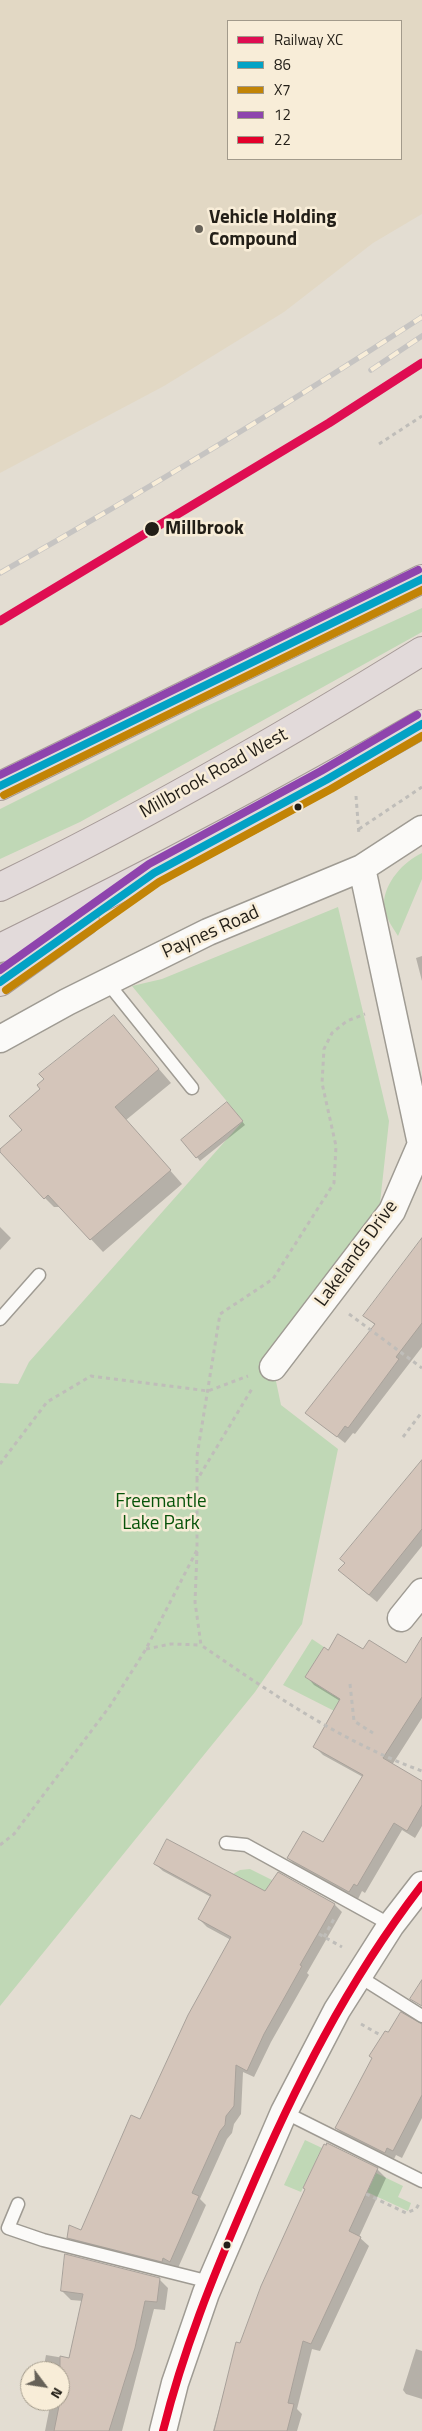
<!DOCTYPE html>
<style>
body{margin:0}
#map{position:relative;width:422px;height:2431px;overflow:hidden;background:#e3ddd2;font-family:"Titillium Web",sans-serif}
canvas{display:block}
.legend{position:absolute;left:227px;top:20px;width:175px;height:140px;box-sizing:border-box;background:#f8edd8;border:1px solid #a29a8b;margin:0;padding:6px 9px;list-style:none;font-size:15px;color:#221e17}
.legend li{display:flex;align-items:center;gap:10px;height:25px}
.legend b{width:25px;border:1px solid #a29a8b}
.north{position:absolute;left:20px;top:2361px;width:50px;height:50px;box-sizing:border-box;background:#f8edd8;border:1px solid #a29a8b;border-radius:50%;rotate:121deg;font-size:14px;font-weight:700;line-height:20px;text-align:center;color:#221e17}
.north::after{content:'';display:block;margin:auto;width:18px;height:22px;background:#666158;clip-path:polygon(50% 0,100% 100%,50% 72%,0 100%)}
</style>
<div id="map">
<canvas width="422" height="2431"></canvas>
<ul class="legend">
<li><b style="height:6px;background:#df0d52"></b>Railway XC</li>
<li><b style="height:6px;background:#02a2c5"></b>86</li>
<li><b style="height:6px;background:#c28406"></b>X7</li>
<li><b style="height:6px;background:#8e44ad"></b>12</li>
<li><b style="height:6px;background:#e4002b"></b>22</li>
</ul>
<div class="north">N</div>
</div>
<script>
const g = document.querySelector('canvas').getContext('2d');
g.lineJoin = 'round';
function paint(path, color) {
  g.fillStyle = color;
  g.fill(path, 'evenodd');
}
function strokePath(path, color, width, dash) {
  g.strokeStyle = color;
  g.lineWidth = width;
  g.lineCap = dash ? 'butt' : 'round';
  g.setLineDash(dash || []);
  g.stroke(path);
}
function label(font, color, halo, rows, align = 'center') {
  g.font = font + ' "Titillium Web",sans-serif';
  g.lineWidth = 5;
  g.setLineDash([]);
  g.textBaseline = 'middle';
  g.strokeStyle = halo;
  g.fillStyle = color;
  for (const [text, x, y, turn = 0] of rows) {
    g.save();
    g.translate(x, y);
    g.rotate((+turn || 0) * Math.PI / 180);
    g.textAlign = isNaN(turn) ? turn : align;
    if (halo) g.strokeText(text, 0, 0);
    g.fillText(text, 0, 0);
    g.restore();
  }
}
paint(new Path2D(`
 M0,0H422V214L373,243L284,312L164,386L0,473ZM228,21H401V159H228Z`), '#e2d8c4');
paint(new Path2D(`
 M422,608V632L80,822L0,859V809L196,711Z
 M422,853V879L398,936C392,926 384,916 384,904C384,883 404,861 422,853Z
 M338,907L389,1121L380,1203L273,1367L281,1405L338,1449L302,1624L255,1692L0,2006V1383L18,1384L29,1362L243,1121L132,986L162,979Z
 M312,1639L324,1647L305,1677L333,1695L343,1680L354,1721L283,1685Z
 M250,1869L272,1880L263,1897L233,1874L240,1870Z
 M305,2140L322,2148L301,2192L284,2185Z
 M376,2173L403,2186L398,2197L411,2203L408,2211L367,2192Z`), '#c0d8b6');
paint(new Path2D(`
 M422,956V981L416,958Z
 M114,1017L171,1083L126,1120L182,1184L103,1252L61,1207H54L41,1194L24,1130L42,1089Z
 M231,1107L245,1125L200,1161L183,1140Z
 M0,1227L11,1238L0,1250Z
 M422,1239V1347L355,1434L353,1433L345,1443L307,1413L375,1325L365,1316Z
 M422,1461V1546L377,1602L348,1578Z
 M422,1646V1718L392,1765L422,1782V1826L415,1838L402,1830L365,1893L362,1891L358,1899L296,1866L288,1858L323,1844L363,1777L323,1755L315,1747L340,1701L314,1685L307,1677L329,1651H364L406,1665Z
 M155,1864L265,1893L335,1905L342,1912L307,1973L309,1975L271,2042L254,2077L243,2072L241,2114L234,2124L232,2133L227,2139L200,2199L206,2205L178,2268L170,2265V2268L76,2245L69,2237L82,2232L141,2121L231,1940L207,1927L199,1919L211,1897L163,1871Z
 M422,2025V2118L402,2158L396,2155L393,2161L344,2136L336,2128Z
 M377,2169L386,2178L359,2237L369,2246L320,2351L312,2349L297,2409L302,2414L297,2431H213L237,2344L241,2345Z
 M159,2279L168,2288L165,2310L154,2309L122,2431H45L51,2401H60V2371H43L46,2355L70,2359L83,2301L71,2300L62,2291Z
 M416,2349L422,2351V2399L406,2394L403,2390Z`), '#0003');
const building = new Path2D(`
 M114,1015L159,1069L115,1107L171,1170L90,1240L48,1195L44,1199L0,1152V1149L22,1130L9,1116L40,1089L37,1085L44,1079L39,1074Z
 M227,1102L243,1121L196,1158L181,1140Z
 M422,1238V1323L396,1357L399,1359L348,1428L345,1426L337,1437L305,1413L375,1324L363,1316Z
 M422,1460V1529L369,1595L338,1570L345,1563L340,1559Z
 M338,1634L363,1649L369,1640L406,1663L422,1637V1697L383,1758L422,1781V1805L407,1831L394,1823L357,1886L354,1884L349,1892L287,1858L303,1831L323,1842L363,1775L313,1747L340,1699L305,1677L324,1647L328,1650Z
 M167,1839L265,1891L278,1872L335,1904L300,1965L302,1966L264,2034L247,2071L236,2065L234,2106L226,2116L225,2125L220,2131L192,2193L199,2196L170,2262L163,2258L162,2262L67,2238L69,2225L81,2230L131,2115L140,2119L188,2015L231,1937L198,1919L211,1895L154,1864Z
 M422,1980V2006L410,1999Z
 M401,2012L422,2024V2095L393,2151L387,2148L385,2153L335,2128L372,2058L369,2056L385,2031L388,2032Z
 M327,2143L378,2168L349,2231L361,2237L311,2344L303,2341L288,2403L294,2404L287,2431H214L236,2342L240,2343L261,2286L305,2189L303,2188L324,2144L326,2145Z
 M65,2254L160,2278L157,2302L145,2301L135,2348L109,2431H54L60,2401V2356L69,2358L83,2294L61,2291Z`);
paint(building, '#d4c5ba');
strokePath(building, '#a8a19a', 1);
const service = new Path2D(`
 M107,982L192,1088
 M0,1319L39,1275
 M226,1843L246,1845L391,1925
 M360,1977L422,2016
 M284,2112L422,2181
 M18,2204L8,2228L43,2240L210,2282`);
const minor = new Path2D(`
 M0,1039L67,1002L208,932L362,868L422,829
 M273,1367L392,1211L421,1144L362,868
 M401,1618L422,1592
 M163,2431L175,2383L206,2293L284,2112L337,2010L391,1925L422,1885`);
const trunk = new Path2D(`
 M0,786L422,579
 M0,887C145,817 285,736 422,651
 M0,948C143,878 284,804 422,724
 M0,982L85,921`);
strokePath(service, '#9f9b93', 15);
strokePath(minor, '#9f9b93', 29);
strokePath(trunk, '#a69a97', 30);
strokePath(new Path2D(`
 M379,444L422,416
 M356,796L359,835
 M359,829L422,787
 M349,1314L422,1368
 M403,1437L422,1412
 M0,1464L47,1402L91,1376L208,1391L248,1376
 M197,1480V1456L220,1314L273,1279L334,1183L336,1146L322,1083L324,1049L332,1033L347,1021L365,1014
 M197,1552L195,1602L201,1645C271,1693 342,1742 422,1771
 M146,1649L171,1644L201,1645
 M350,1684L354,1721L373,1733
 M0,1845L14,1834L110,1706L146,1649L197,1550V1480L253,1387
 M319,1934L342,1947
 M324,1937L335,1917
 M361,2024L382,2036
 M366,2194L406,2213L416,2209L420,2202`), '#bfbdb9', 3, [4, 4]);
strokePath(service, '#fbfaf8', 12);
strokePath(minor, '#fbfaf8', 26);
strokePath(trunk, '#e2dada', 28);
const rail = new Path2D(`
 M371,370L422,336
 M0,573C143,492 284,407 422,317`);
strokePath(rail, '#c6c4c2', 5.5);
strokePath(rail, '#f8edd8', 4, [11]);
strokePath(new Path2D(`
 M0,786L422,579
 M0,982L154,873L326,780L422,724`), '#02a2c5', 8);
strokePath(new Path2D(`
 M4,795L422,590
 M6,990L159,882L331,789L422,736`), '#c28406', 8);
strokePath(new Path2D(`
 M0,775L418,570
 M0,970L149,864L321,771L417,715`), '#8e44ad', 8);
strokePath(new Path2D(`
 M163,2431C183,2351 213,2276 246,2200C294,2088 347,1982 422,1885`), '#e4002b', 8);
strokePath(new Path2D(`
 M0,621L329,423L422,363`), '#df0d52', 9);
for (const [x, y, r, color] of [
 [199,229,5,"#666158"],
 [152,529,8,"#221e17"],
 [298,807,4.5,"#221e17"],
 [227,2245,4.5,"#221e17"]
]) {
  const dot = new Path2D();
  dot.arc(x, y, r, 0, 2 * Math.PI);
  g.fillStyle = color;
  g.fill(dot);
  strokePath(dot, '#f8edd8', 2);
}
label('bold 19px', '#221e17', '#f8edd8', [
 ["Vehicle Holding",209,218],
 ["Compound",209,240]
], 'left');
label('bold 19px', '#221e17', '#f8edd8', [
 ["Millbrook",165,529]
], 'left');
label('19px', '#221e17', '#f8edd8', [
 ["Millbrook Road West",214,774,-29],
 ["Paynes Road",211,933,-24],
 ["Lakelands Drive",357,1254,-54]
]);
label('19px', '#075309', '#f8edd8', [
 ["Freemantle",161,1502],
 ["Lake Park",161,1524]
]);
</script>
